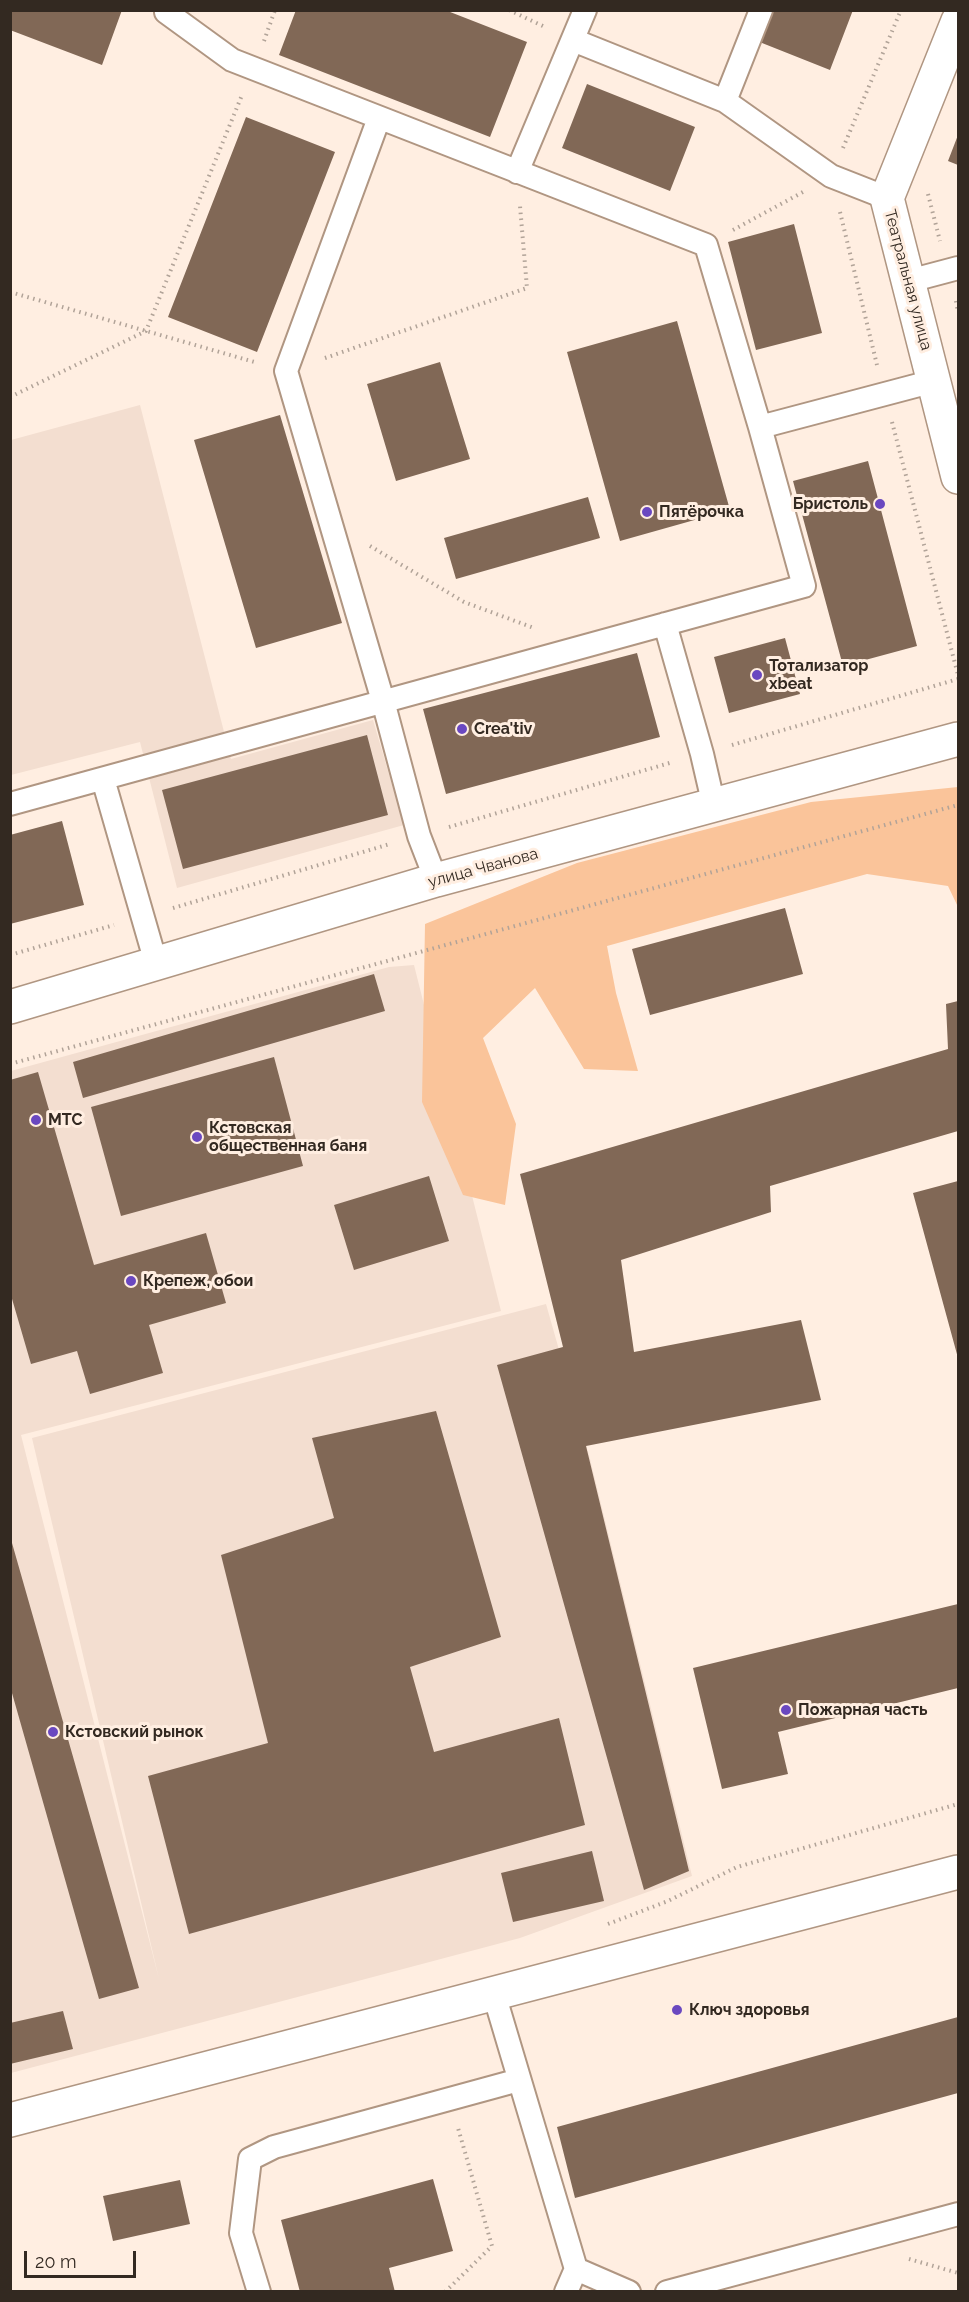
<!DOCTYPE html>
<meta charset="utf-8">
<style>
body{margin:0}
#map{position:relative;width:969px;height:2302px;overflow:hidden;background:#ffeee1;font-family:Raleway,sans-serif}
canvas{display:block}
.frame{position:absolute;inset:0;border:12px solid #332921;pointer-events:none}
.scale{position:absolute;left:24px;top:2251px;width:112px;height:27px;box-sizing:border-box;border:3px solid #332921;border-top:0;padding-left:8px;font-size:18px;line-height:21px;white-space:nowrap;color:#332921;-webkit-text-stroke:4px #ffeee1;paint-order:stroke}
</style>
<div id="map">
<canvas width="969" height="2302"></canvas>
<div class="frame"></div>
<div class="scale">20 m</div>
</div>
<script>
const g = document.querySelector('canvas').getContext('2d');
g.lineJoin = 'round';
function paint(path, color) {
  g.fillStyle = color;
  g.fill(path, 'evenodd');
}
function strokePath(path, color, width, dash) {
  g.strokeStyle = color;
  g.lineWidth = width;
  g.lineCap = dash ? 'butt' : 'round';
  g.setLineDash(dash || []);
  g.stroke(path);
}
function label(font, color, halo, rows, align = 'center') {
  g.font = font + ' Raleway,sans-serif';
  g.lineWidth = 6;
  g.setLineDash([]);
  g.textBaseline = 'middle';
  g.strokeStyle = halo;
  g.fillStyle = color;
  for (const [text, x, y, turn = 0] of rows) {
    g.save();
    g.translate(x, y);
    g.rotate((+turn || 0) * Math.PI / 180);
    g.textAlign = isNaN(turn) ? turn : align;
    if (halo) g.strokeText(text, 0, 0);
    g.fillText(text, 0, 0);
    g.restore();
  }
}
paint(new Path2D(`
 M140,405L231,759L373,720L404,825L177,888L140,742L11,775V440Z
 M414,965L501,1311L21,1435L159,1979L32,1438L546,1304L590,1459L692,1876L520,1938L11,2073V1071L389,967Z`), '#f3ded0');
paint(new Path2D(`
 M958,787V907L948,886L867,874L607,946L616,993L638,1071L584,1069L535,988L483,1038L516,1124L505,1205L463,1195L422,1102L425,924L577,863L811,802Z`), '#fac49a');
paint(new Path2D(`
 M10,10H122L102,65L10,30Z
 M296,10H445L527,42L490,137L279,55Z
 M769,10H853L830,70L757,41Z
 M587,84L695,127L670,191L562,148Z
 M246,117L335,152L257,352L168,317Z
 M958,135V165L948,161Z
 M794,224L822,333L756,350L728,242Z
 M677,321L730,510L620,541L567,352Z
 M440,362L470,459L396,481L367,384Z
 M280,415L342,623L256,648L194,440Z
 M868,461L917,646L843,666L793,481Z
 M588,497L600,538L456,579L444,538Z
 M785,638L800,694L729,713L714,657Z
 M637,653L660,737L446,794L423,709Z
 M367,735L388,815L183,869L162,790Z
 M62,821L84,905L10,924V835Z
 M785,908L803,974L650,1015L632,949Z
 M374,974L385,1011L83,1098L73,1062Z
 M958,1001V1131L770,1186L771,1212L621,1260L634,1352L801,1320L821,1400L586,1446L689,1871L644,1890L497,1365L563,1347L520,1174L948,1049L946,1004Z
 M274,1057L303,1166L121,1216L91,1107Z
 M38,1072L94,1265L206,1233L226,1303L149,1325L163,1373L90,1394L77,1351L31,1364L10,1292V1080Z
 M429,1176L449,1241L354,1270L334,1205Z
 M958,1181V1358L913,1193Z
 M436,1411L501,1637L410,1667L434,1752L559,1718L585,1825L189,1934L148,1776L268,1743L221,1555L334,1518L312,1438Z
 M10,1536L139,1988L99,1999L10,1686Z
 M958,1604V1688L778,1732L788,1774L722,1789L693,1668Z
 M592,1851L604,1901L513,1922L501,1873Z
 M63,2011L73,2049L10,2064V2023Z
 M958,2017V2093L575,2198L557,2127Z
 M433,2179L453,2251L389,2268L395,2292H300L281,2220Z
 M180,2180L190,2224L113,2241L103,2196Z`), '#816856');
const lane = new Path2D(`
 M166,12L232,60L706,245L760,427
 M573,40L725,101L831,176L887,198
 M725,101L761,10
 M379,118L286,371L383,701L419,836L436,880
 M517,172L585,10
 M909,281L958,268
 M665,624L702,754L714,806
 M103,779L156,963
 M10,804L804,586L760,427L934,381
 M494,1994L576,2269L629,2292
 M259,2292L241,2233L250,2159L274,2147L519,2080
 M566,2292L576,2269
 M667,2292L958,2214`);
const street = new Path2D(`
 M958,21L887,198L958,477
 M10,1007L436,880L958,739
 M10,2120L958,1872`);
strokePath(lane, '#b09682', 26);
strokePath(street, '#b09682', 36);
strokePath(new Path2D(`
 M509,10L545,27
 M264,41L275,10
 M843,148L901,10
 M928,194L940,241
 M840,212L877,365
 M733,230L803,192
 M10,292L258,363
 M956,301L958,312
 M325,358L527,288L520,206
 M10,397L146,331L242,95
 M892,422L958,675
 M370,546L464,602L534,628
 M732,745L958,679
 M449,827L673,762
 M173,908L390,844
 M10,955L114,925
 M10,1064L958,805
 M608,1924L668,1901L737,1867L958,1804
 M909,2259L958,2273
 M445,2292L492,2246L458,2128`), '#b1a398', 4, [1.5, 4.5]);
strokePath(lane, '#fff', 22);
strokePath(street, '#fff', 33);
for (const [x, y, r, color] of [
 [880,504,6,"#6a48c0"],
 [647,512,6,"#6a48c0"],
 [757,675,6,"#6a48c0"],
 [462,729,6,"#6a48c0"],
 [36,1120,6,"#6a48c0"],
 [197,1137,6,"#6a48c0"],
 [131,1281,6,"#6a48c0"],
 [786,1710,6,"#6a48c0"],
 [53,1732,6,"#6a48c0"],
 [677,2010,6,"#6a48c0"]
]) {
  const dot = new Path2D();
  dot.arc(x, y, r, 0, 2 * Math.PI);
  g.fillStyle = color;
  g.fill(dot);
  strokePath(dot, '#ffeee1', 2);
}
label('16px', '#332921', '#ffeee1', [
 ["Театральная улица",908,280,75],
 ["улица Чванова",483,868,-15]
]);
label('bold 16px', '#332921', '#ffeee1', [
 ["Бристоль",868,504,"right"],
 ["Пятёрочка",659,512],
 ["Тотализатор",769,666],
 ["xbeat",769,684],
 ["Crea'tiv",474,729],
 ["МТС",48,1120],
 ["Кстовская",209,1128],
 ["общественная баня",209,1146],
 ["Крепеж, обои",143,1281],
 ["Пожарная часть",798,1710],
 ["Кстовский рынок",65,1732],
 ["Ключ здоровья",689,2010]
], 'left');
</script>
